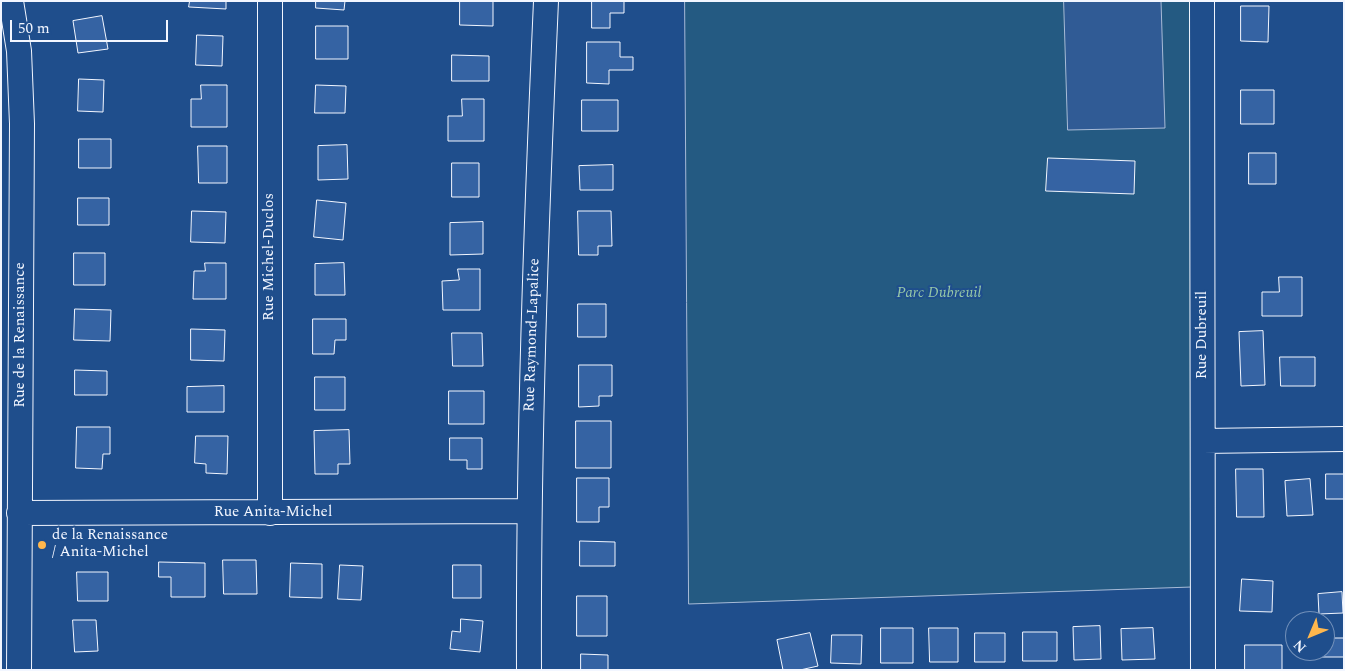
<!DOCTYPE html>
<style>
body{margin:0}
#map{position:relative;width:1345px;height:671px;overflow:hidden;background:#1f4e8c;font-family:Spectral,serif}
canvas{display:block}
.frame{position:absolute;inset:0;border:2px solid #f2f6ff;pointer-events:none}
.north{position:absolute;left:1285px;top:611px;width:50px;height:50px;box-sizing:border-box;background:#1f4e8c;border:1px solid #7391ba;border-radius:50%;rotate:225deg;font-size:14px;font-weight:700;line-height:20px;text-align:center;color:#f2f6ff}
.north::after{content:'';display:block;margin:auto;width:18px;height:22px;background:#ffb74d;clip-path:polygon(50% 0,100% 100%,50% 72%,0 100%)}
.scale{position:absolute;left:10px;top:20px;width:158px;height:22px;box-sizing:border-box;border:2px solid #f2f6ff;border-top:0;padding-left:6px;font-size:15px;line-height:18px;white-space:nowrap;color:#f2f6ff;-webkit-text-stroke:4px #1f4e8c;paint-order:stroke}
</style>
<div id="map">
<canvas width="1345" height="671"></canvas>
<div class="frame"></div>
<div class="north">N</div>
<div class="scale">50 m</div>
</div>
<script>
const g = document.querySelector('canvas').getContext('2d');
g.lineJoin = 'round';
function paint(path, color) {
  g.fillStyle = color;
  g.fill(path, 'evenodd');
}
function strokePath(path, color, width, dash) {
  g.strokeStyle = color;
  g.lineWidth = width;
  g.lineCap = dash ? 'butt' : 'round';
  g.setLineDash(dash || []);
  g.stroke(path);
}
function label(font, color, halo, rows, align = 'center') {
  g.font = font + ' Spectral,serif';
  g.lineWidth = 4;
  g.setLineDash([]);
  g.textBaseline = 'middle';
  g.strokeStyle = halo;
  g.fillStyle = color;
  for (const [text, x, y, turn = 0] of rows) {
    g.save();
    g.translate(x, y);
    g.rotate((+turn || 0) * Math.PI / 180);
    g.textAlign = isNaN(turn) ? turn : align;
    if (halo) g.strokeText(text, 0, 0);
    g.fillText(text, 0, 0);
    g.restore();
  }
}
const green = new Path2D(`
 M685,1H1190L1192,587L689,604Z`);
paint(green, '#245a82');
strokePath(green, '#a8bbd7', 1);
const parking = new Path2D(`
 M1064,1H1161L1165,128L1068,130Z`);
paint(parking, '#305b95');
strokePath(parking, '#a8bbd7', 1);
const building = new Path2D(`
 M190,1H226V9L189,7Z
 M316,1H345L344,10L316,8Z
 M460,1H493V26L460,25Z
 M592,1H624V13H610V28H592Z
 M1241,6H1269L1268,42L1241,41Z
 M102,16L108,49L78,53L73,21Z
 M316,26H348V59H316Z
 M197,35L223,36L222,66L196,65Z
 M587,42H620V57H633V70H609V84L587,83Z
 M452,55L489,56V81H452Z
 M79,79L104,80L103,112L78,111Z
 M201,85H227V127H191V99H201Z
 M316,85L346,86L345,113H315Z
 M1241,90H1274V124H1241Z
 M462,99H484V141H448V116H462Z
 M582,100H618V131H582Z
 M79,139H111V168H79Z
 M347,145L348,179L318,180V146Z
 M198,146H227V183H199Z
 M1249,153H1276V184H1249Z
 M1048,158L1135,161L1134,194L1046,191Z
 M452,163H479V197H452Z
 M613,165V190H580L579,166Z
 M78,198H109V225H78Z
 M317,200L346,203L343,240L314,237Z
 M192,211L226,212L225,243L191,242Z
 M578,211H611L612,246H598V255H579Z
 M483,222V254L450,255V223Z
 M74,253H105V285H74Z
 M205,263H226V299H193L194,271H205Z
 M344,263L345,295H315V264Z
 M458,269H480V310H443L442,281L459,280Z
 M1279,277H1302V316H1262V292H1279Z
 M578,304H606V337H578Z
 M75,309L111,310L110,341L74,340Z
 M313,319H346V340H335L334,354H313Z
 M191,329L225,330L224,361L191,360Z
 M1263,331L1265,385L1241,386L1239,332Z
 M452,333H482L483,366H453Z
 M1280,357H1315V386H1281Z
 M579,365H612V396H599V406L579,407Z
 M75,370L107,371V395H75Z
 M315,377H345V410H315Z
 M224,386V412H187V387Z
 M449,391H484V424H449Z
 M576,421H611V468H576Z
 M77,427H110V454H103L102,469L76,468Z
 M349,430L350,464H338V474H315L314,431Z
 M196,436H228L227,474L206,473V464L195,463Z
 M450,438H482V469H467V460H450Z
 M1236,469H1263L1264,517H1237Z
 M1326,474H1344V499H1326Z
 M577,478H609V507H599V522H577Z
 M1310,479L1313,515L1287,516L1285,481Z
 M580,541L615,542V566H580Z
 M223,560H256L257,594H224Z
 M159,562L205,563V597H171V577H159Z
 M291,563L322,564V598L290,597Z
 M340,565L363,566L361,600L338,599Z
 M453,565H481V598H453Z
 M77,572H108V601H78Z
 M1242,579L1273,581L1272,612L1240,611Z
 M1342,592L1343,613L1319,614L1318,594Z
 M577,596H607V636H577Z
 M461,619L483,621L480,652L450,649L452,631L460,632Z
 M73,620H96L98,651L75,652Z
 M1100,626L1101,659L1074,660L1073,627Z
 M881,628H913V663H881Z
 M929,628H958V662H930Z
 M1153,628L1155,659L1122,660L1121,629Z
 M1023,632H1057V661H1023Z
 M810,633L818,666L800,670H783L777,640Z
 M975,633H1005V662H975Z
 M832,635H862L861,664L831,663Z
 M1325,638H1344V657H1318V651H1325Z
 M1245,645H1282V670H1245Z
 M581,654L608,655V670H581Z`);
paint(building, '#3563a3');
strokePath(building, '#f2f6ff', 1);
const minor = new Path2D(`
 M11,1L19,51L22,124L19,670
 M1202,1L1203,670
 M1203,441L1344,439
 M19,513L528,511
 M270,513V1
 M529,670C528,447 536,224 546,1`);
strokePath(minor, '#f2f6ff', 26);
strokePath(minor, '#1f4e8c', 24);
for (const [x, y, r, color] of [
 [42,545,5,"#ffb74d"]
]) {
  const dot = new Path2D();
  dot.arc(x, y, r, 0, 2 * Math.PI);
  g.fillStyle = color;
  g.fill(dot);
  strokePath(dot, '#1f4e8c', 2);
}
label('15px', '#f2f6ff', '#1f4e8c', [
 ["Rue Michel-Duclos",270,257,-90],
 ["Rue de la Renaissance",21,335,-90],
 ["Rue Raymond-Lapalice",533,335,-88],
 ["Rue Dubreuil",1203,335,-90],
 ["Rue Anita-Michel",273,513]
]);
label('italic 15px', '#97c8a6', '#1f4e8c', [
 ["Parc Dubreuil",939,294]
]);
label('15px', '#f2f6ff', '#1f4e8c', [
 ["de la Renaissance",52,536],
 ["/ Anita-Michel",52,553]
], 'left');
</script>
